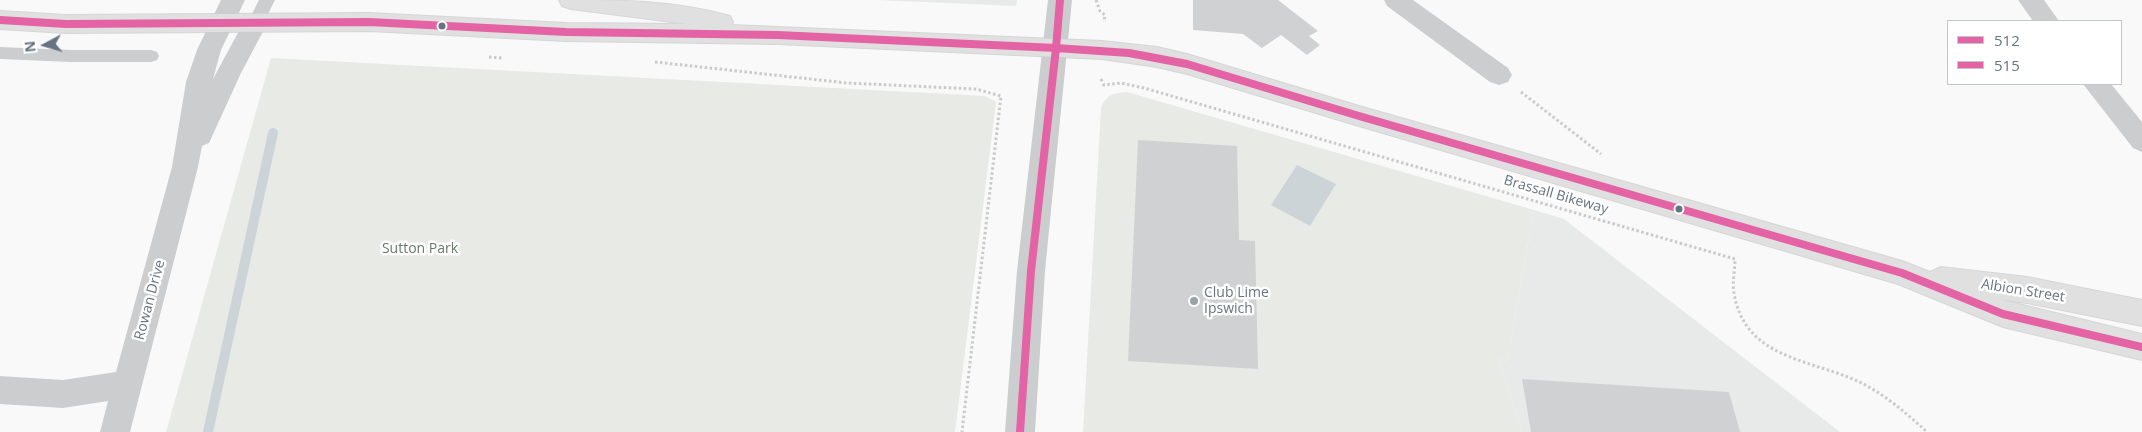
<!DOCTYPE html>
<style>
body{margin:0}
#map{position:relative;width:2142px;height:432px;overflow:hidden;background:#f9f9f9;font-family:"Open Sans",sans-serif}
canvas{display:block}
.legend{position:absolute;left:1947px;top:20px;width:175px;height:65px;box-sizing:border-box;background:#fff;border:1px solid #c2c7cd;margin:0;padding:6px 9px;list-style:none;font-size:15px;color:#667481}
.legend li{display:flex;align-items:center;gap:10px;height:25px}
.legend b{width:25px;border:1px solid #c2c7cd}
.north{position:absolute;left:20px;top:20px;width:50px;height:50px;-webkit-text-stroke:4px #fff;paint-order:stroke;rotate:264deg;font-size:14px;font-weight:700;line-height:20px;text-align:center;color:#667481}
.north::after{content:'';display:block;margin:auto;width:18px;height:22px;background:#667481;clip-path:polygon(50% 0,100% 100%,50% 72%,0 100%)}
</style>
<div id="map">
<canvas width="2142" height="432"></canvas>
<ul class="legend">
<li><b style="height:6px;background:#e463a4"></b>512</li>
<li><b style="height:6px;background:#e463a4"></b>515</li>
</ul>
<div class="north">N</div>
</div>
<script>
const g = document.querySelector('canvas').getContext('2d');
g.lineJoin = 'round';
function paint(path, color) {
  g.fillStyle = color;
  g.fill(path, 'evenodd');
}
function strokePath(path, color, width, dash) {
  g.strokeStyle = color;
  g.lineWidth = width;
  g.lineCap = dash ? 'butt' : 'round';
  g.setLineDash(dash || []);
  g.stroke(path);
}
function label(font, color, halo, rows, align = 'center') {
  g.font = font + ' "Open Sans",sans-serif';
  g.lineWidth = 5;
  g.setLineDash([]);
  g.textBaseline = 'middle';
  g.strokeStyle = halo;
  g.fillStyle = color;
  for (const [text, x, y, turn = 0] of rows) {
    g.save();
    g.translate(x, y);
    g.rotate((+turn || 0) * Math.PI / 180);
    g.textAlign = isNaN(turn) ? turn : align;
    if (halo) g.strokeText(text, 0, 0);
    g.fillText(text, 0, 0);
    g.restore();
  }
}
paint(new Path2D(`
 M876,0H1017L1016,6Z
 M1534,210L1564,219L1840,432H1522L1498,359L1507,361Z`), '#e8e9e9');
paint(new Path2D(`
 M271,58L985,96L996,102L955,432H166Z
 M1127,92L1534,210L1507,361L1498,359L1522,432H1083L1101,108C1106,95 1113,93 1127,92Z`), '#e8eae6');
paint(new Path2D(`
 M1297,165L1336,184L1310,226L1271,205Z`), '#cdd4d7');
strokePath(new Path2D(`
 M208,432L273,133`), '#cdd4d7', 10);
paint(new Path2D(`
 M1193,0H1278L1318,31L1309,36L1320,45L1307,55L1281,35L1262,48L1243,34L1193,30Z
 M1138,140L1237,146L1239,240L1255,241L1258,369L1128,361Z
 M1522,379L1729,392L1740,432H1531Z`), '#d0d1d2');
const secondary = new Path2D(`
 M559,0C617,0 674,0 730,16L733,22L732,25L1102,41L1157,47L1187,54L1359,106L1902,261L1930,272L1941,267L2027,277L2142,300V326L2027,303L1998,299L2142,334V360L2003,327L1898,284L1359,126L1187,74L1157,67L1102,59L778,44L566,41L369,31L66,33L0,29V11L66,15L369,13L566,23L688,24L571,9L562,6Z`);
strokePath(secondary, '#d5d6d7', 2);
strokePath(new Path2D(`
 M1096,0L1100,11L1105,15L1104,22
 M489,57L502,58
 M655,62L847,83L976,89L1001,96L962,432
 M1101,79L1104,85L1121,83L1144,88L1735,259C1735,270 1732,282 1734,293C1744,356 1805,359 1853,379C1881,391 1905,412 1927,432
 M1521,92L1601,154`), '#c9cacb', 3, [2.5, 2.5]);
paint(new Path2D(`
 M259,0H275L262,26L256,28L250,26L248,22Z
 M0,47L71,50H151L157,52L159,56L157,60L151,62H71L0,59Z`), '#cccdce');
paint(new Path2D(`
 M221,0H245L221,50L213,79L247,16L256,13L265,16L268,22L241,73L209,143L202,146L198,167L130,432H100L108,401L63,408L0,404V376L63,380L116,372L172,167L186,82L197,50Z
 M1048,0H1072L1045,271L1035,432H1005L1017,271Z
 M1384,0H1413L1508,68L1512,75L1508,82L1499,85L1490,82L1387,6Z
 M2018,0H2044L2059,21H2033Z
 M2083,84H2111L2142,122V152L2133,148Z`), '#cccdce');
paint(secondary, '#e0e0e1');
strokePath(new Path2D(`
 M1056,48L1129,53L1187,64L1359,116L1902,273L2003,314L2142,347
 M1020,432L1031,271L1056,48`), '#e463a4', 8);
strokePath(new Path2D(`
 M0,20L66,24L369,22L566,32L778,35L1056,48
 M1056,48L1060,0`), '#e463a4', 8);
for (const [x, y, r, color] of [
 [442,26,4.5,"#667481"],
 [1679,209,4.5,"#667481"],
 [1194,301,5,"#99a3ab"]
]) {
  const dot = new Path2D();
  dot.arc(x, y, r, 0, 2 * Math.PI);
  g.fillStyle = color;
  g.fill(dot);
  strokePath(dot, '#fff', 2);
}
label('14px', '#667481', '#fff', [
 ["Brassall Bikeway",1556,195,16],
 ["Albion Street",2023,291,9],
 ["Rowan Drive",150,300,-75]
]);
label('14px', '#687966', '#fff', [
 ["Sutton Park",420,249]
]);
label('14px', '#667481', '#fff', [
 ["Club Lime",1204,293],
 ["Ipswich",1204,309]
], 'left');
</script>
